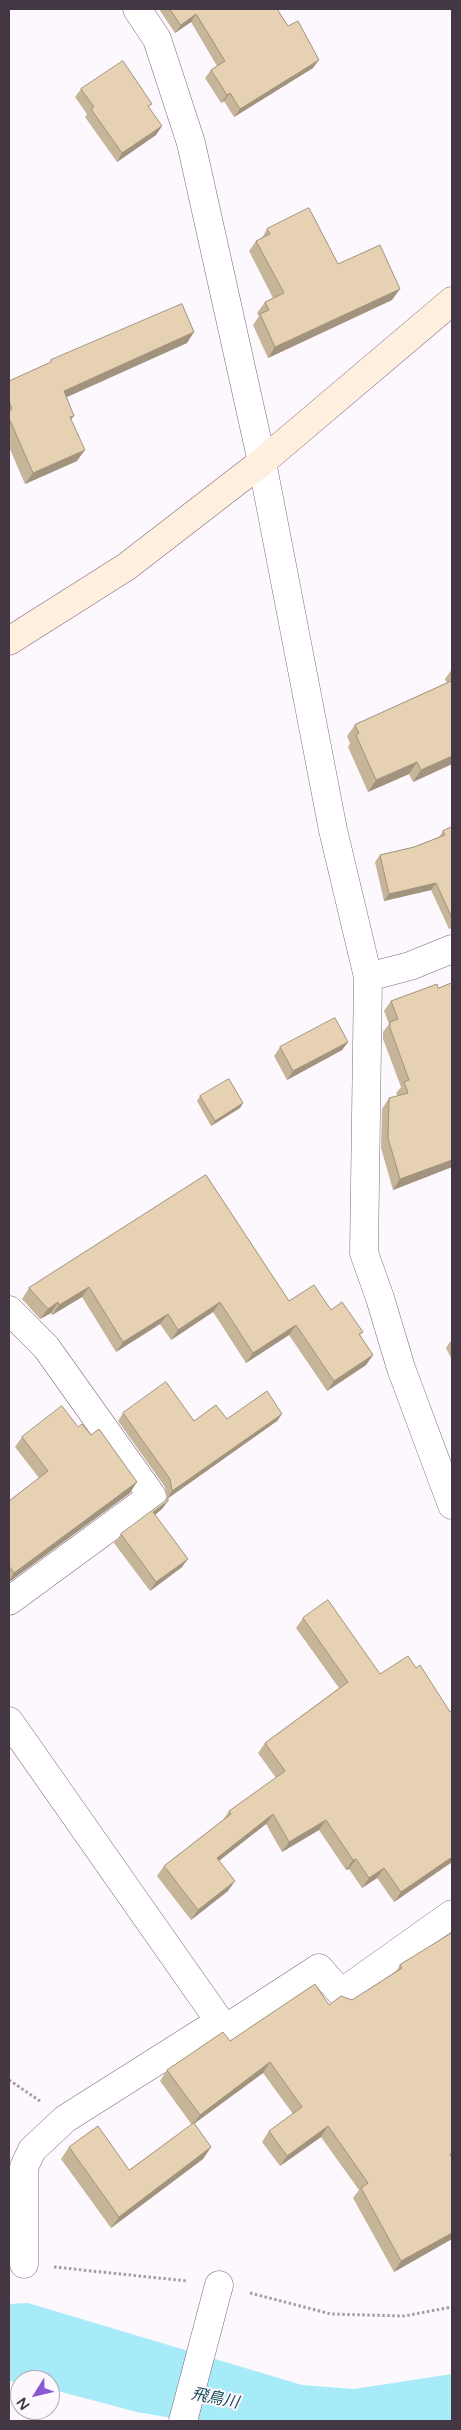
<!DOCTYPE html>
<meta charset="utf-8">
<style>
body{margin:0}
#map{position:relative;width:461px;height:2430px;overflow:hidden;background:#fdf8fe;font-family:"Varela Round",sans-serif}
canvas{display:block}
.frame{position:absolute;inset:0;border:10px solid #423743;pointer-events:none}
.north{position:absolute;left:10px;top:2370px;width:50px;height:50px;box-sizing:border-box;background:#fdf8fe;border:1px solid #b2abb3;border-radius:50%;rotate:234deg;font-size:14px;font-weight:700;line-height:20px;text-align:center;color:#423743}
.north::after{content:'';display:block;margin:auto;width:18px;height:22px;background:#8a59d1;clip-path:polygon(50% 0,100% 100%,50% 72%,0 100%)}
</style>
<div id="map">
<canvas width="461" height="2430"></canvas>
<div class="frame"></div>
<div class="north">N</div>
</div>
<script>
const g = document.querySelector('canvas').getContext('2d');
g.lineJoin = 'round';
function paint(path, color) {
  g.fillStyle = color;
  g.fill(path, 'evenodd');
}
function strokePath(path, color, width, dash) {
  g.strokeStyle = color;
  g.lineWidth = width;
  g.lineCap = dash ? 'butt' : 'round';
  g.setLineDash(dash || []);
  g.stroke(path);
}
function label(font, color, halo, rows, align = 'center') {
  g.font = font + ' "Varela Round","Noto Sans JP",sans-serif';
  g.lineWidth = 4;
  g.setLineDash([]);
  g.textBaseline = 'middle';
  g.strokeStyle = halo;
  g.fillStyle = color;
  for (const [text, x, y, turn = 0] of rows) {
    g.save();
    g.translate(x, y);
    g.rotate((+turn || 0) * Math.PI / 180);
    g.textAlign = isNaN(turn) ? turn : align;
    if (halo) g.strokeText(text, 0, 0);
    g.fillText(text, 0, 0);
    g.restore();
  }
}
paint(new Path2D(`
 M28,2303L302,2385L354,2389L452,2374V2421H189L137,2412L50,2389V2380H20V2383L9,2381V2304Z`), '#a7ebf8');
const street = new Path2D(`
 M137,9L157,39L191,143L262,462L333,830L368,977L364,1253L380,1298L401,1368L452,1505
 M368,977L410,966L452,949
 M9,1310L46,1347L152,1496L9,1601
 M9,1721L225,2029L319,1968L341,1993L452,1914
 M24,2264V2167L32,2150L65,2119L220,2021
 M183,2421L219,2285`);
const secondary = new Path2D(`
 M9,641L126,567L262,462L452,301`);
strokePath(street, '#806882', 29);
strokePath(secondary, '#806882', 29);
strokePath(new Path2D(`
 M9,2080L40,2101
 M54,2267L187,2281
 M250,2293L331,2314L404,2316L452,2307`), '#a59da6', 3, [2.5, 2.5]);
strokePath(street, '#fff', 28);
strokePath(secondary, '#feefde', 28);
paint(new Path2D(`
 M159,9H277L313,68L234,117L224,101L221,103L205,78L211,70L217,66L191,22L175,33Z
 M81,89L149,108L162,126L156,135L117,162L85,117L87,114L75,97Z
 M267,229L338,264L392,300L268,358L253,325L259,316L257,313L265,302L273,298L249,251L256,241L262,238Z
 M194,332L187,343L66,397L74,416L71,420L77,461L25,484L9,447V381L49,364L51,360Z
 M452,669V764L413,782L409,774L368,792L348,747L350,743L347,736L355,725L447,683L445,679Z
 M452,827V928L449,929L431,890L384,901L375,862L380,855L414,847L439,837L443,831Z
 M452,983V1167L393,1190L381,1148L382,1109L389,1098L398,1096L396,1093L401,1087L383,1039V1032L389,1024L384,1011L391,1001L438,988Z
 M348,1042L342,1050L287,1080L274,1056L280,1047Z
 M200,1096L243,1103L240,1108L211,1126L197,1101Z
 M206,1175L289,1301L331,1310L363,1332L360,1335L373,1355L366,1365L327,1391L289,1335L246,1363L213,1312L171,1340L160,1324L116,1352L82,1297L52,1315L51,1313L40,1319L22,1299L29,1288Z
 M452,1339V1360L446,1348Z
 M123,1413L194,1421L227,1419L282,1414L277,1421L167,1499L165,1487L118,1421Z
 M78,1427L130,1493L9,1582V1501L39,1478L15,1447L22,1437Z
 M162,1509L155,1515L182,1567L150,1591L114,1543L121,1534Z
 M303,1618L380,1674L416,1668L450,1712L452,1711V1862L394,1902L377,1878L362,1888L349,1869L346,1870L319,1830L282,1852L266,1824L219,1860L228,1891L191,1920L157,1876L164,1866L223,1820L229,1811L276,1778L258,1753L265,1743L339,1688L296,1628Z
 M452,1933V2239L394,2272L353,2198L359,2190L321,2137L280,2166L262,2142L269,2131L293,2114L263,2073L194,2124L211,2147L203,2159L111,2228L61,2159L69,2147L129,2170L192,2125L160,2081L167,2070L230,2041L329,2005L352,2000L395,1973L400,1965Z`), '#c6b599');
paint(new Path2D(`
 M196,14L191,22L175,33L181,25Z
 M319,60L313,68L234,117L240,109Z
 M230,93L224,101L221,103L227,95Z
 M162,126L156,135L117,162L122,153Z
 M400,289L392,300L268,358L275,347Z
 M194,332L187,343L56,402L64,391Z
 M85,450L77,461L25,484L33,473Z
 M452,756V764L413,782L421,770Z
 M417,762L409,774L368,792L376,780Z
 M436,883L431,890L384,901L389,894Z
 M348,1042L342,1050L287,1080L293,1071Z
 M243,1103L240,1108L211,1126L215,1121Z
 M452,1160V1167L393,1190L400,1179Z
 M89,1287L82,1297L52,1315L59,1305Z
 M58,1302L51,1313L40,1319L48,1309Z
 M220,1302L213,1312L171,1340L178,1330Z
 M168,1314L160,1324L116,1352L123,1342Z
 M296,1325L289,1335L246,1363L253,1353Z
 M373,1355L366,1365L327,1391L334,1381Z
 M282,1414L277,1421L167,1499L172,1491Z
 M137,1482L130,1493L9,1582V1581L14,1573Z
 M168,1501L162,1509L147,1521L153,1512Z
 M188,1559L182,1567L150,1591L156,1582Z
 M273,1814L266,1824L210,1868L217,1858Z
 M326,1820L319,1830L282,1852L289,1842Z
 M452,1857V1862L394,1902L401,1892Z
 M356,1859L349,1869L346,1870L353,1860Z
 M384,1868L377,1878L362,1888L369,1878Z
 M235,1881L228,1891L191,1920L198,1910Z
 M270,2062L263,2073L192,2125L200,2115Z
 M328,2126L321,2137L280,2166L287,2156Z
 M211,2147L203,2159L111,2228L119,2217Z
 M452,2233V2239L394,2272L401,2261Z`), '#a1937d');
const building = new Path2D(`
 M170,9H277L288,26L298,21L319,60L240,109L230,93L227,95L211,70L225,61L196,14L181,25Z
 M123,61L152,104L148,106L162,126L122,153L91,109L94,107L81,89Z
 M309,208L338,264L380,245L400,289L275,347L260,314L269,310L265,302L284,293L256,241L270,234L267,229Z
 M182,304L194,332L64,391L74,416L70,417L85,450L33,473L9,418V411L12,409L9,401V381L51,362V360Z
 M452,681V756L421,770L417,762L376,780L356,735L359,733L355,725Z
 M452,827V918L436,883L389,894L380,855L414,847L445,835L443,831Z
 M452,983V1160L400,1179L388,1138L389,1098L408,1093L404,1082L409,1080L390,1028V1022L398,1019L391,1001L437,984L438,988Z
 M335,1018L348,1042L293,1071L280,1047Z
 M229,1079L243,1103L215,1121L200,1096Z
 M206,1175L289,1301L314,1285L331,1310L342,1302L363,1332L359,1334L373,1355L334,1381L296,1325L253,1353L220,1302L178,1330L168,1314L123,1342L89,1287L59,1305L58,1302L48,1309L29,1288Z
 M166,1382L194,1421L216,1405L227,1419L267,1391L282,1414L172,1491L170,1479L123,1413Z
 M62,1406L78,1427L82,1424L91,1435L99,1429L137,1482L14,1573L9,1566V1501L48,1471L22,1437Z
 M168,1499V1501L153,1512L188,1559L156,1582L121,1534Z
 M328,1600L380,1674L408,1656L416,1668L420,1665L450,1712L452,1711V1857L401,1892L384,1868L369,1878L356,1859L353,1860L326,1820L289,1842L273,1814L217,1858L235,1881L198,1910L164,1866L231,1814L229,1811L285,1771L265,1743L348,1682L303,1618Z
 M452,1933V2153L450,2154L452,2158V2233L401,2261L361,2188L368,2183L328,2126L287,2156L269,2131L302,2107L270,2062L200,2115L167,2070L223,2032L230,2041L315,1984L329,2005L341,1996L352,2000L402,1968L400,1965Z
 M194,2123L211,2147L119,2217L69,2147L98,2126L129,2170Z`);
paint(building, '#e6d2b2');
strokePath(building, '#a1937d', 1);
label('italic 16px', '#104c55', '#fdf8fe', [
 ["飛鳥川",215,2399,11]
]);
</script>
